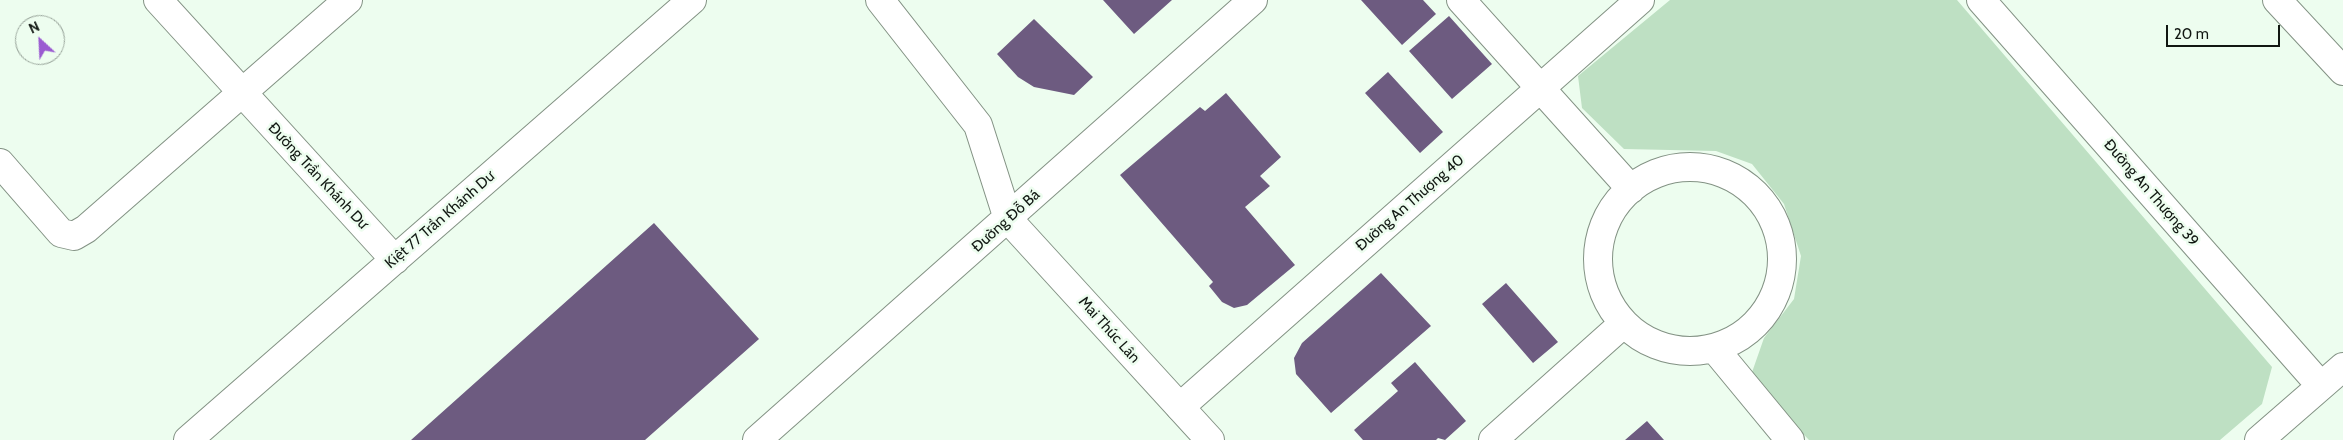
<!DOCTYPE html>
<meta charset="utf-8">
<style>
body{margin:0}
#map{position:relative;width:2343px;height:440px;overflow:hidden;background:#edfdef;font-family:Cabin,sans-serif}
canvas{display:block}
.north{position:absolute;left:15px;top:15px;width:50px;height:50px;box-sizing:border-box;background:#edfdef;border:1px solid #95a197;border-radius:50%;rotate:335deg;font-size:14px;font-weight:700;line-height:20px;text-align:center;color:#111712}
.north::after{content:'';display:block;margin:auto;width:18px;height:22px;background:#9a5ad1;clip-path:polygon(50% 0,100% 100%,50% 72%,0 100%)}
.scale{position:absolute;left:2166px;top:25px;width:114px;height:22px;box-sizing:border-box;border:2px solid #111712;border-top:0;padding-left:6px;font-size:15px;line-height:18px;white-space:nowrap;color:#111712;-webkit-text-stroke:4px #edfdef;paint-order:stroke}
</style>
<div id="map">
<canvas width="2343" height="440"></canvas>
<div class="north">N</div>
<div class="scale">20 m</div>
</div>
<script>
const g = document.querySelector('canvas').getContext('2d');
g.lineJoin = 'round';
function paint(path, color) {
  g.fillStyle = color;
  g.fill(path, 'evenodd');
}
function strokePath(path, color, width, dash) {
  g.strokeStyle = color;
  g.lineWidth = width;
  g.lineCap = dash ? 'butt' : 'round';
  g.setLineDash(dash || []);
  g.stroke(path);
}
function label(font, color, halo, rows, align = 'center') {
  g.font = font + ' Cabin,sans-serif';
  g.lineWidth = 5;
  g.setLineDash([]);
  g.textBaseline = 'middle';
  g.strokeStyle = halo;
  g.fillStyle = color;
  for (const [text, x, y, turn = 0] of rows) {
    g.save();
    g.translate(x, y);
    g.rotate((+turn || 0) * Math.PI / 180);
    g.textAlign = isNaN(turn) ? turn : align;
    if (halo) g.strokeText(text, 0, 0);
    g.fillText(text, 0, 0);
    g.restore();
  }
}
paint(new Path2D(`
 M1670,0H1957L2272,367L2262,404L2220,440H1809L1750,378L1764,338L1794,299L1801,256L1784,204L1752,164L1716,151L1624,149L1582,108L1578,76Z`), '#bee0c3');
paint(new Path2D(`
 M1103,0H1172L1134,34Z
 M1361,0H1423L1436,14L1402,45Z
 M1449,16L1492,64L1452,99L1409,51Z
 M1034,19L1093,77L1074,95L1034,87L1018,77L997,54Z
 M1388,72L1443,132L1420,153L1365,93Z
 M1226,93L1281,157L1260,176L1270,186L1245,207L1295,265L1247,305L1234,308L1222,302L1209,286L1213,282L1120,175L1200,107L1205,111Z
 M654,223L759,339L645,440H411Z
 M1381,273L1431,326L1331,413L1296,374L1294,358L1302,343Z
 M1506,283L1558,342L1533,363L1482,304Z
 M1415,362L1466,421L1445,440L1438,438L1436,440H1363L1354,430L1398,391L1391,383Z
 M1647,421L1664,440H1625Z`), '#6d5b80');
const minor = new Path2D(`
 M158,0L395,260
 M1461,0L1631,189
 M1981,0L2321,386
 M2277,0L2343,71
 M0,163L61,233L74,236L86,229L348,0
 M1598 259a92 92 0 1 1 184 0a92 92 0 1 1-184 0Z
 M1714,348L1790,440
 M1180,407L1640,0
 M188,440L692,0
 M1493,440L1624,323
 M2259,440L2343,367`);
const tertiary = new Path2D(`
 M880,0L978,125L1008,219L1210,440
 M757,440L1253,0`);
strokePath(minor, '#839284', 30);
strokePath(tertiary, '#839284', 30);
strokePath(minor, '#fff', 28);
strokePath(tertiary, '#fff', 28);
label('15px', '#111712', '#edfdef', [
 ["Đường Trần Khánh Dư",318,176,47],
 ["Đường An Thượng 39",2151,193,49],
 ["Đường An Thượng 40",1410,203,-41],
 ["Kiệt 77 Trần Khánh Dư",440,220,-41],
 ["Đường Đỗ Bá",1006,221,-42],
 ["Mai Thúc Lân",1109,330,48]
]);
</script>
